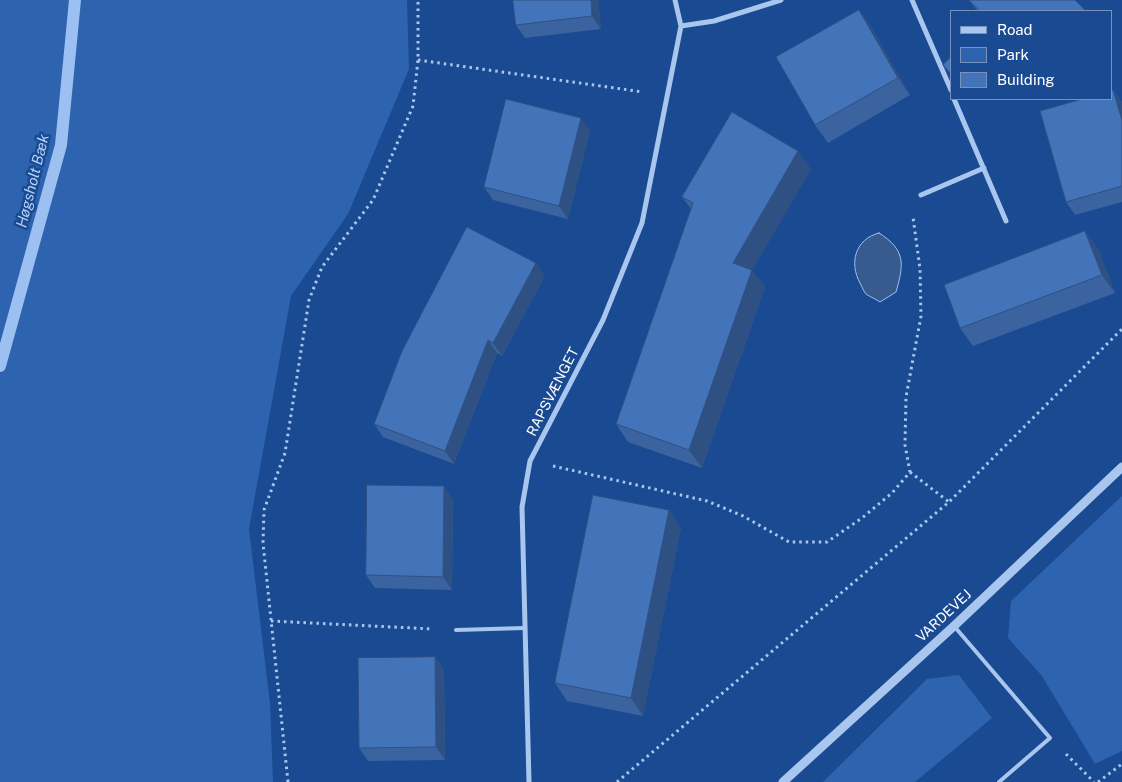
<!DOCTYPE html>
<meta charset="utf-8">
<style>
body{margin:0}
#map{position:relative;width:1122px;height:782px;overflow:hidden;background:#1a4a91;font-family:"Public Sans",sans-serif}
canvas{display:block}
.legend{position:absolute;left:950px;top:10px;width:162px;height:90px;box-sizing:border-box;background:#1a4a91;border:1px solid #7692bd;margin:0;padding:6px 9px;list-style:none;font-size:15px;color:#fff}
.legend li{display:flex;align-items:center;gap:10px;height:25px}
.legend b{width:25px;border:1px solid #7692bd}
</style>
<div id="map">
<canvas width="1122" height="782"></canvas>
<ul class="legend">
<li><b style="height:6px;background:#a9c6ef"></b>Road</li>
<li><b style="height:14px;background:#2d63af"></b>Park</li>
<li><b style="height:14px;background:#4373b9"></b>Building</li>
</ul>
</div>
<script>
const g = document.querySelector('canvas').getContext('2d');
g.lineJoin = 'round';
function paint(path, color) {
  g.fillStyle = color;
  g.fill(path, 'evenodd');
}
function strokePath(path, color, width, dash) {
  g.strokeStyle = color;
  g.lineWidth = width;
  g.lineCap = dash ? 'butt' : 'round';
  g.setLineDash(dash || []);
  g.stroke(path);
}
function label(font, color, halo, rows, align = 'center') {
  g.font = font + ' "Public Sans",sans-serif';
  g.lineWidth = 5;
  g.setLineDash([]);
  g.textBaseline = 'middle';
  g.strokeStyle = halo;
  g.fillStyle = color;
  for (const [text, x, y, turn = 0] of rows) {
    g.save();
    g.translate(x, y);
    g.rotate((+turn || 0) * Math.PI / 180);
    g.textAlign = isNaN(turn) ? turn : align;
    if (halo) g.strokeText(text, 0, 0);
    g.fillText(text, 0, 0);
    g.restore();
  }
}
paint(new Path2D(`
 M0,0H407L409,69L348,214L291,296L249,529L270,703L273,782H0Z
 M1122,496V751L1095,764L1042,676L1008,638L1011,601Z
 M959,675L992,718L915,782H823L927,679Z`), '#2d63af');
const water = new Path2D(`
 M879,233C906,250 904,264 896,292L880,302C876,299 870,297 866,294C864,292 862,287 860,283C849,263 855,239 879,233Z`);
paint(water, '#385b8f');
strokePath(water, '#9cc0f1', 1);
strokePath(new Path2D(`
 M0,366L61,145L75,0`), '#9cc0f1', 12);
strokePath(new Path2D(`
 M418,60L643,92
 M553,466L707,501L743,516L789,542H827L862,518L892,493L910,472L905,445L906,397L921,316L920,269L913,217
 M910,472L949,502
 M271,621L433,629
 M1066,754L1094,782
 M288,782L263,543L264,510L285,453L309,300L322,267L373,200L413,106L418,60V0
 M617,782L949,502L1122,329
 M1098,782L1122,764`), '#a9c6ef', 3, [2.5, 4]);
strokePath(new Path2D(`
 M954,626L1050,738L999,782
 M456,630L525,628`), '#a9c6ef', 4);
strokePath(new Path2D(`
 M912,0L951,90
 M681,26L714,21L781,0
 M954,99L1006,221
 M921,195L984,168
 M529,782L522,507L530,461L603,320L642,223L681,26L675,0`), '#a9c6ef', 5);
strokePath(new Path2D(`
 M783,782L954,626L1122,467`), '#a9c6ef', 9);
paint(new Path2D(`
 M513,0H598L601,29L525,38L516,25Z
 M969,0H1075L1086,11H977Z
 M859,10L871,27L910,95L828,143L815,125Z
 M1113,90L1122,102V202L1075,215L1066,202Z
 M590,131L568,219L493,200L484,187Z
 M811,169L752,270L765,287L702,468L628,442L616,424L691,209L682,197Z
 M1098,248L1115,293L973,346L960,328Z
 M545,276L502,356L497,353L454,464L383,437L374,424Z
 M453,499L452,590L375,588L366,575Z
 M669,510L681,528L643,716L567,701L555,683Z
 M435,657L444,670L445,760L368,761L359,748Z`), '#3a639f');
paint(new Path2D(`
 M591,0H598L601,29L592,16Z
 M859,10L871,27L910,95L898,78Z
 M1113,90L1122,102V120Z
 M581,118L590,131L568,219L559,206Z
 M798,151L811,169L746,281L733,263Z
 M1085,231L1098,248L1115,293L1102,275Z
 M536,263L545,276L502,356L493,343Z
 M752,270L765,287L702,468L689,450Z
 M488,340L497,353L454,464L445,451Z
 M444,486L453,499L452,590L443,577Z
 M669,510L681,528L643,716L631,698Z
 M435,657L444,670L445,760L436,747Z`), '#2f5082');
const building = new Path2D(`
 M513,0H591L592,16L516,25Z
 M969,0H1075L1086,11H980Z
 M859,10L898,78L815,125L776,57Z
 M951,57V74L943,65Z
 M1111,90H1113L1122,120V186L1066,202L1040,111L1082,99H1111Z
 M506,99L581,118L559,206L484,187Z
 M732,112L798,151L733,263L752,270L689,450L616,424L693,203L682,197Z
 M467,227L536,263L493,343L488,340L445,451L374,424L402,351Z
 M1085,231L1102,275L960,328L944,285Z
 M367,485L444,486L443,577L366,575Z
 M593,495L669,510L631,698L555,683Z
 M435,657L436,747L359,748L358,658Z`);
paint(building, '#4373b9');
strokePath(building, '#2f5082', 1);
label('14px', '#fff', '#1a4a91', [
 ["RAPSVÆNGET",553,392,-63],
 ["VARDEVEJ",944,616,-43]
]);
label('italic 15px', '#b5d0f6', '#1a4a91', [
 ["Høgsholt Bæk",33,181,-76]
]);
</script>
